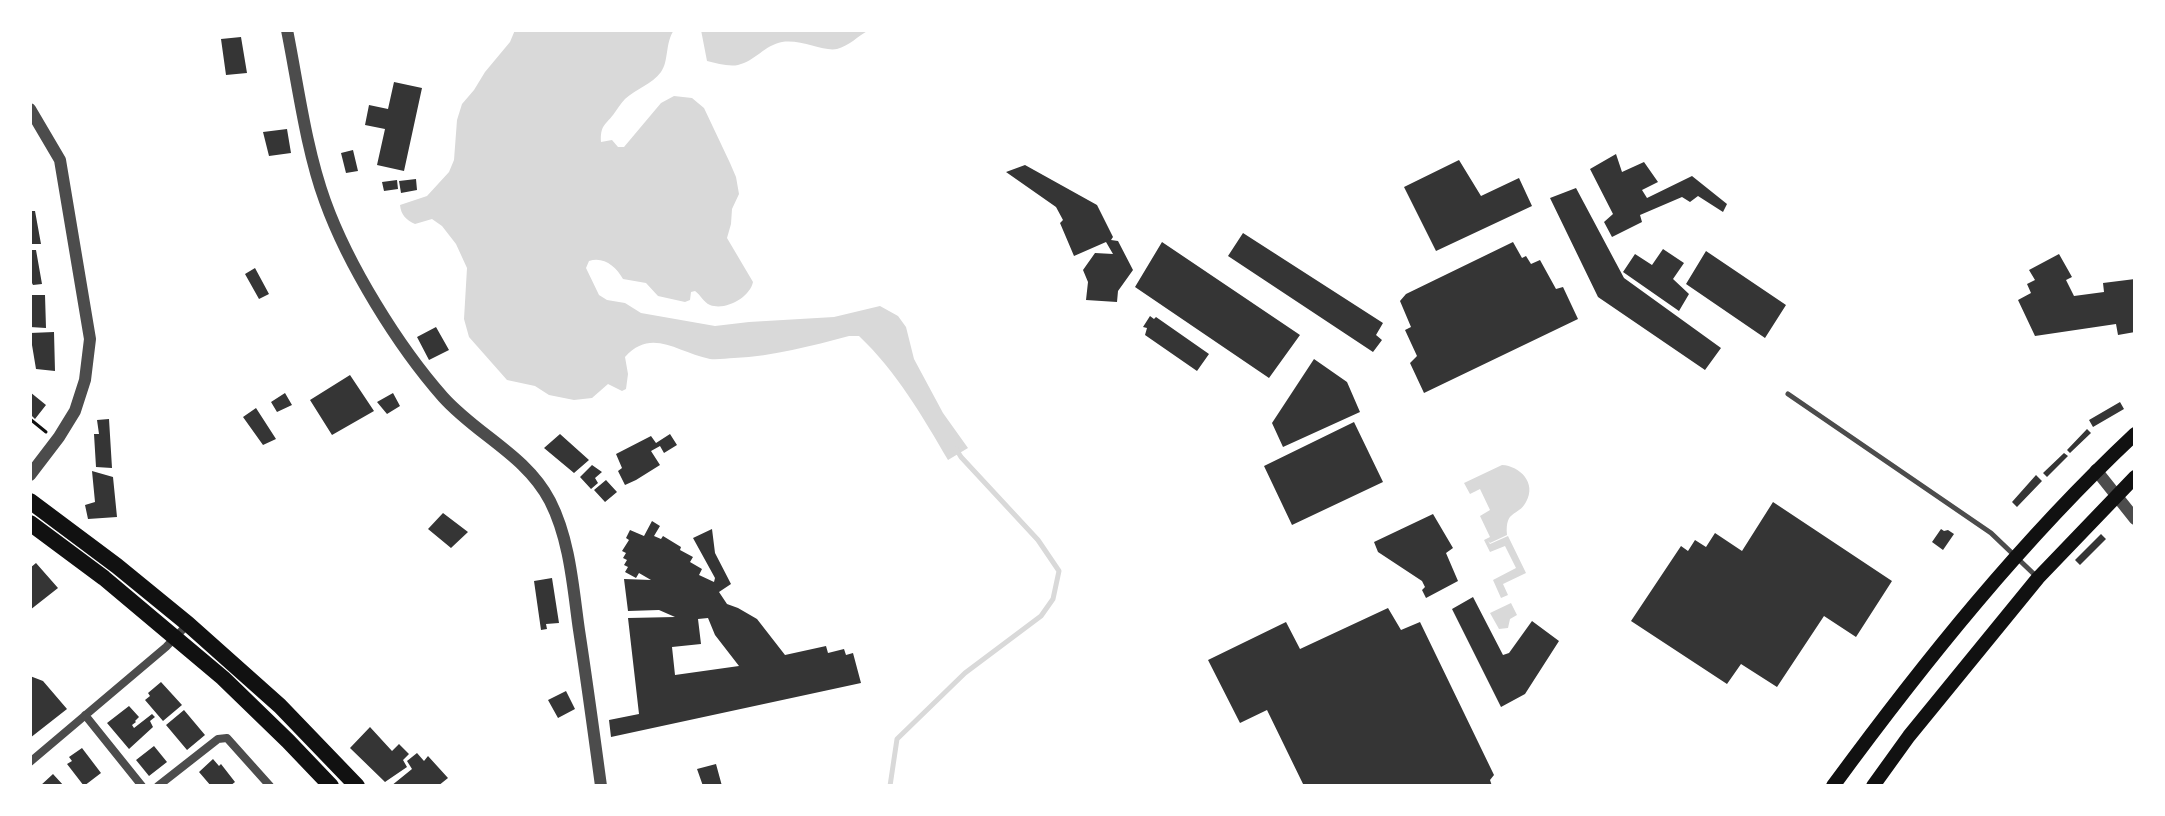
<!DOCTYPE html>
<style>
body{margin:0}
#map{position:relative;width:2165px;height:816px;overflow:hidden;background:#fff;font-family:"Open Sans",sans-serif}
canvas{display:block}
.frame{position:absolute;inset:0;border:32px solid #fff;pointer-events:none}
</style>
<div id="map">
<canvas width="2165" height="816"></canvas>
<div class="frame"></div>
</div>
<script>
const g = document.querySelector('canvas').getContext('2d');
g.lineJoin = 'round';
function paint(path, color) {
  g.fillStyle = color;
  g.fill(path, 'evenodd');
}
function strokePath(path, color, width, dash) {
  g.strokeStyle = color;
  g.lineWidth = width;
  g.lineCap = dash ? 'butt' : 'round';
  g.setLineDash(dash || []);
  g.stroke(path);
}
paint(new Path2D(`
 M515,30H674C665,43 669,61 661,72C652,84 636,89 625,99C620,104 617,110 613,115C605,125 600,126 601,142L612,140L618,147H624L661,103L674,96L692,98L704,108L730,163L736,177L739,194L732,209L731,224L727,238L753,282C750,297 726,311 710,305C703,302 701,295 695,291L691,292L690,300L685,302L658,296L646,283L623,279C616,266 603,256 589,261L586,268L599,295L607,300L625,303L641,313L715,326L749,322L834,317L880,306L898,316L906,327L914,359L943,413L968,448L948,460C923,417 896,371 859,336H849C811,346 774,356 734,358C727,358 718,360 710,359C678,353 652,327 625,357L628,374L626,389L622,391L608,384L592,398L574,400L549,395L535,386L507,380L469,337L464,319L467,268L456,244L442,226L432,219L415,224C406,220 401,215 400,205L427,196L449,172L454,160L457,120L462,104L474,90L485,72L510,42Z
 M701,30H869C858,36 849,46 837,49C824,52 802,39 782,42C765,45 755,61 738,65C728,67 717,63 707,61Z
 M1502,465C1520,466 1537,483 1526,502C1518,517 1505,509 1507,535L1490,543L1488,541L1490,544L1508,536L1526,573L1503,584L1508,595L1501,598L1493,580L1516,568L1505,546L1490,552L1484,540L1490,537L1480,516L1490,510L1480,489L1470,494L1464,483Z
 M1511,603L1517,615L1510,619L1508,628L1499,629L1490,613Z`), '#d9d9d9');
strokePath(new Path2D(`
 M890,786L897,739L965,673L1041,616L1053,599L1059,571L1038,540L961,457L956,449`), '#d9d9d9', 5);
paint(new Path2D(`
 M241,37L247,73L226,75L221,39Z
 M394,82L422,88L404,171L377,165L385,129L365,125L369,105L388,109Z
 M287,129L291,153L269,156L263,132Z
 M353,150L358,171L346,173L341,153Z
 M1616,154L1622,172L1644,162L1658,182L1642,190L1647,198L1692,176L1727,204L1723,212L1698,196L1690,202L1682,197L1640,215L1642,222L1612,237L1604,222L1613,214L1590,169Z
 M1459,160L1481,196L1519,178L1532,206L1436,251L1404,187Z
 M1025,165L1097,205L1113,237L1111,240L1118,241L1133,270L1118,291L1117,302L1086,300L1088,282L1083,270L1095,253L1113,254L1106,242L1074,256L1060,223L1063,220L1056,207L1006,172Z
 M416,179L417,190L401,193L399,181Z
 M397,180L398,189L384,191L382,182Z
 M1576,188L1624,278L1721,348L1705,370L1598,297L1550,198Z
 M30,211H35L41,244H30Z
 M1243,233L1383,323L1376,335L1382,340L1373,352L1228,256Z
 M1162,242L1300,335L1269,378L1135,287Z
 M1513,242L1522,258L1526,256L1531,264L1540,260L1556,289L1563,287L1578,319L1424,393L1410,363L1417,356L1405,330L1411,327L1400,301L1406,294Z
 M1663,249L1684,263L1673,279L1689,294L1679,311L1623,272L1635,254L1652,265Z
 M30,250H36L42,284L33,285L30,279Z
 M1706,251L1786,305L1765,338L1686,284Z
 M2059,254L2072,277L2066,280L2074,296L2104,292L2103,283L2135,279V332L2118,335L2116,324L2035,336L2018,300L2031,293L2027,284L2035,280L2029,270Z
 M255,268L269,294L259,299L245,274Z
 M30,295H45L46,328L30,327Z
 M1150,316L1154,319L1156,317L1209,354L1197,371L1145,335L1147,328L1143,327Z
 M436,327L449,350L429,360L417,337Z
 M54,332L55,371L36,369L30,333Z
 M1314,359L1347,382L1360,412L1283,447L1272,423Z
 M350,375L374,411L332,435L310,400Z
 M30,392L46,405L35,419L30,414Z
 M285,393L292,405L277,412L271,402Z
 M393,393L400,406L387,414L377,402Z
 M2120,402L2124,409L2093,427L2089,420Z
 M256,408L276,439L263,445L243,417Z
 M109,419L112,468L96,467L94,434H99L97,420Z
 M1354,422L1383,482L1292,525L1264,466Z
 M2087,429L2091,433L2070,453L2067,450Z
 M560,434L589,460L574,473L544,448Z
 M670,434L677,445L664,453L660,446L651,451L660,465L636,480L625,485L618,471L622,468L616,454L651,436L656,443Z
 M2064,453L2068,456L2047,477L2043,473Z
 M592,465L602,472L595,478L598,483L591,489L580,477Z
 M92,471L113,477L117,517L88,519L85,505L95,502Z
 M2036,475L2042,481L2017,507L2012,502Z
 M606,480L617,492L605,502L594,490Z
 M1773,502L1892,581L1856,637L1824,616L1777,687L1741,664L1727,684L1631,621L1681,546L1688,551L1695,540L1706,547L1715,533L1742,551Z
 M443,513L468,532L451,548L428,529Z
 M1433,514L1453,548L1446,553L1458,581L1426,598L1422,590L1425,587L1422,581L1378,552L1374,542Z
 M652,521L660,526L654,536L661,539L663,536L681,547L680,550L693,557L690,562L702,569L699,575L714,582L715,578L693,538L712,529L715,553L731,584L719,592L727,604L738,608L757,619L785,655L826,646L828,653L844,649L846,655L853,653L861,683L611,737L609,720L639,714L628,618L675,617L659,610L628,611L624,579L651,580L639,573L636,578L625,572L628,567L624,565L627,560L623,558L626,553L622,551L629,540L626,538L630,530L644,536ZM708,618L715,635L739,666L675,675L672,647L701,644L698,619Z
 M1941,529L1944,531L1948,530L1954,534L1943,550L1932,542Z
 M2101,534L2106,539L2080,565L2075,560Z
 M36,563L58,588L30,610V568Z
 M552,578L559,623L546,624L547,629L541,630L534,581Z
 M1473,597L1503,655L1509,653L1532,621L1559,641L1525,694L1501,707L1452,609Z
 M1388,608L1401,630L1420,622L1494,775L1490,780L1492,786H1304L1267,710L1240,723L1208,660L1286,622L1300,649Z
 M30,676L43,681L67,709L30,738Z
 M161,682L182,705L163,721L145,700L150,696L148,693Z
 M566,691L575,709L558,718L548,700Z
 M129,706L139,717L135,721L136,722L132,725L134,728L152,714L155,717L150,721L153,727L129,749L107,723Z
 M184,710L205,735L187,750L166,725Z
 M370,727L392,751L399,744L409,754L403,760L407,767L385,782L350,748Z
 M154,746L167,762L149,776L136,760Z
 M82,748L101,773L84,786L67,764L72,761L69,757Z
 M417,753L424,761L428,756L448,778L438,786H391L412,769L407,761Z
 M213,759L219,766L221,764L235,782L230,786H211L199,772Z
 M716,764L722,786H703L697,769Z
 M53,774L64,786H40Z`), '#353535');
strokePath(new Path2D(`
 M30,419L46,432`), '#111', 3);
strokePath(new Path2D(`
 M1788,394L1991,533L2037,577`), '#4c4c4c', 5);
strokePath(new Path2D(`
 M85,715L142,786
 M30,762L166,647L188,624
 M158,786L218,739L227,738L270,786`), '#4c4c4c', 8);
strokePath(new Path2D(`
 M287,30C298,85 306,149 325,201C348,265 398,346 443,397C477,435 526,455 550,501C570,540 573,588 579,630C587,682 594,734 601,786
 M30,109L60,160L90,339L85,380L75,411L59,437L30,475
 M2096,470L2135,519`), '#4c4c4c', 12);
strokePath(new Path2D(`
 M1833,786C1924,662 2022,540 2135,434
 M1873,786L1909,736L2038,578L2135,477`), '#111', 14);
strokePath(new Path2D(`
 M30,501L117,566L188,624L280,706L357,786
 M30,523L104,578L223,678L288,741L331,786`), '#111', 16);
</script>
